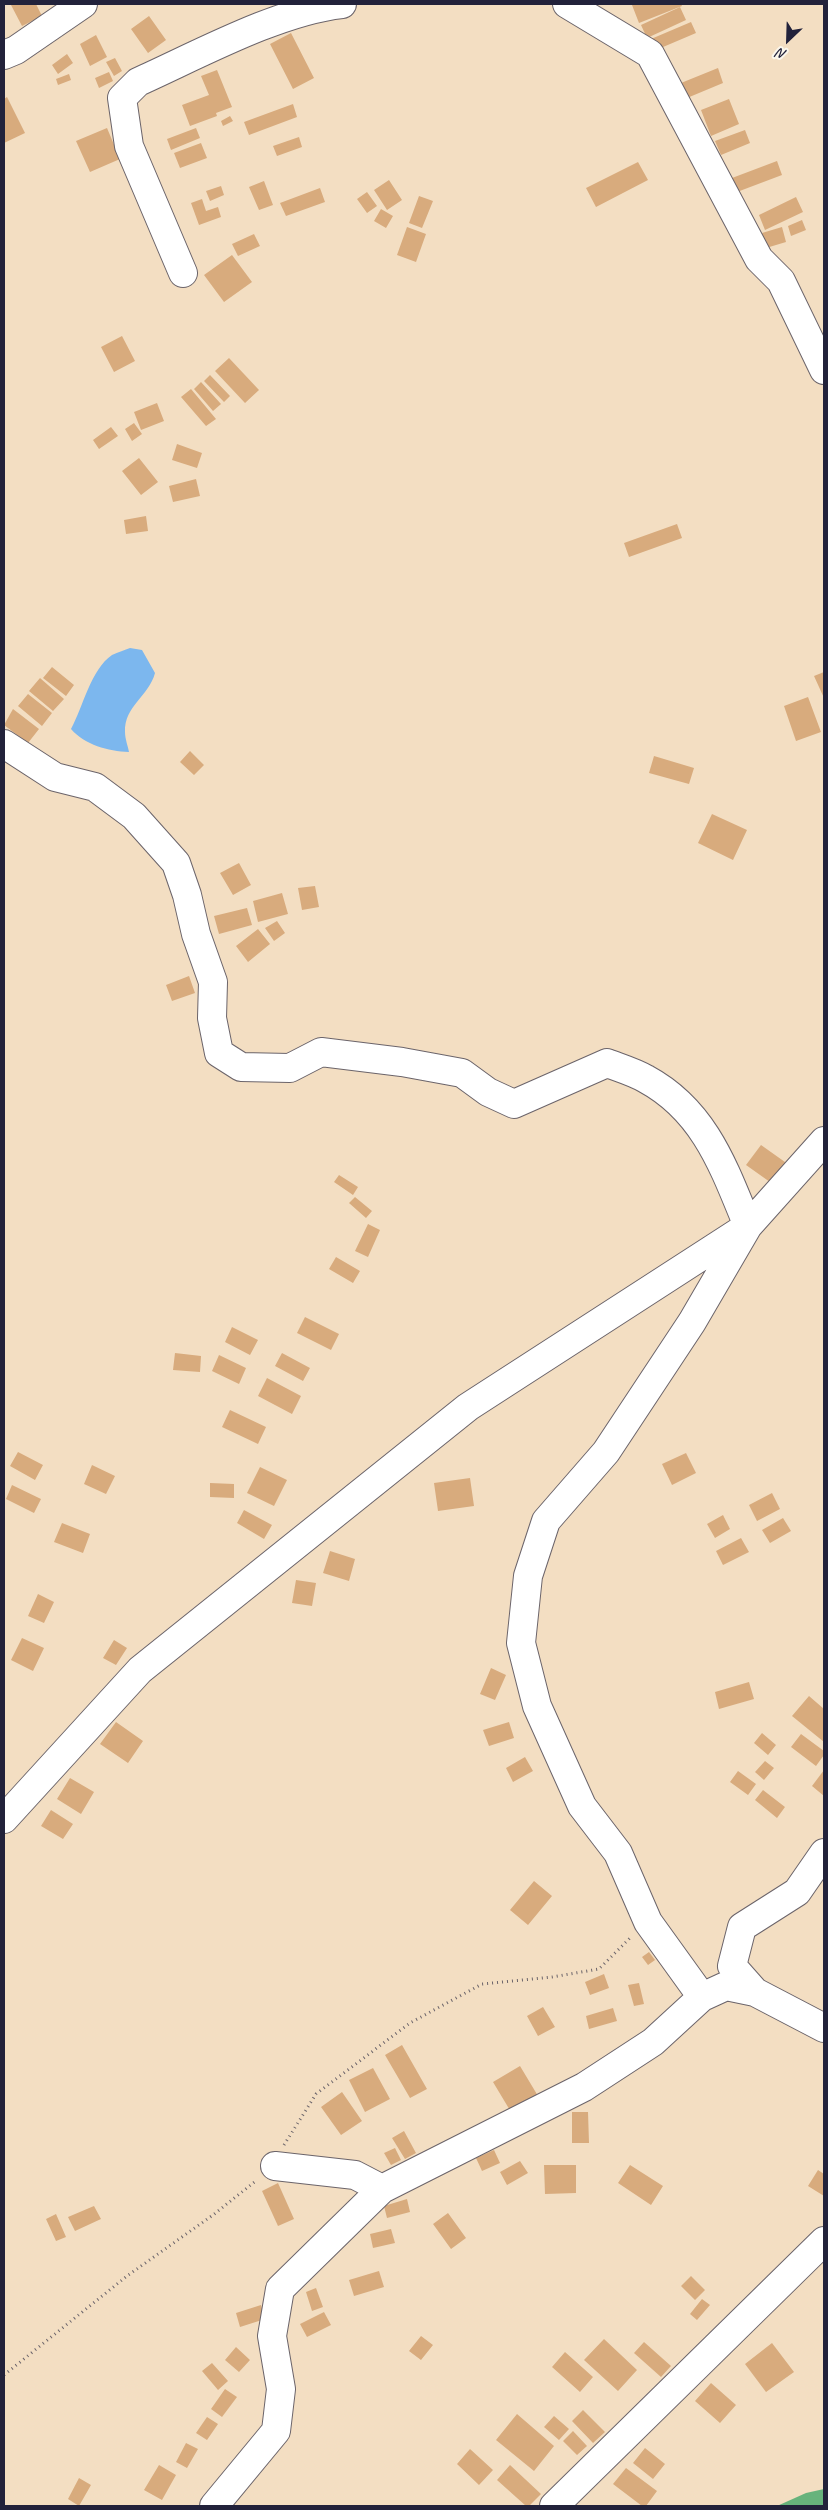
<!DOCTYPE html>
<style>
body{margin:0}
#map{position:relative;width:828px;height:2510px;overflow:hidden;background:#f3dec2;font-family:Caveat,sans-serif}
canvas{display:block}
.frame{position:absolute;inset:0;border:5px solid #22223b;pointer-events:none}
.north{position:absolute;left:763px;top:15px;width:50px;height:50px;-webkit-text-stroke:4px #fbf7ec;paint-order:stroke;rotate:204deg;font-size:14px;font-weight:700;line-height:20px;text-align:center;color:#22223b}
.north::after{content:'';display:block;margin:auto;width:18px;height:22px;background:#22223b;clip-path:polygon(50% 0,100% 100%,50% 72%,0 100%)}
</style>
<div id="map">
<canvas width="828" height="2510"></canvas>
<div class="frame"></div>
<div class="north">N</div>
</div>
<script>
const g = document.querySelector('canvas').getContext('2d');
g.lineJoin = 'round';
function paint(path, color) {
  g.fillStyle = color;
  g.fill(path, 'evenodd');
}
function strokePath(path, color, width, dash) {
  g.strokeStyle = color;
  g.lineWidth = width;
  g.lineCap = dash ? 'butt' : 'round';
  g.setLineDash(dash || []);
  g.stroke(path);
}
paint(new Path2D(`
 M824,2489V2506H777L806,2493Z`), '#67b37c');
paint(new Path2D(`
 M130,648L142,650L155,673C149,696 124,706 125,732C125,739 128,746 129,752C108,751 85,745 71,729C83,707 91,669 112,655C118,652 125,650 130,648Z`), '#7cb7ee');
paint(new Path2D(`
 M14,4H36L42,16L22,26L11,5Z
 M681,4L682,6L639,23L632,5Z
 M680,7L686,20L647,38L641,25Z
 M149,16L166,40L148,53L131,29Z
 M691,22L696,33L656,50L651,39Z
 M291,33L314,78L293,89L270,44Z
 M96,35L107,57L90,66L80,44Z
 M67,54L73,63L58,74L52,65Z
 M115,58L122,71L114,76L106,62Z
 M718,68L723,83L687,98L681,83Z
 M217,70L232,107L216,113L217,116L190,126L182,105L209,95L201,76Z
 M109,72L113,81L99,88L95,78Z
 M69,74L71,80L58,85L56,79Z
 M7,97L25,133L4,143V99Z
 M729,99L739,124L711,136L701,110Z
 M293,104L297,117L249,135L244,122Z
 M230,116L233,121L223,126L221,121Z
 M107,128L120,159L90,172L76,141Z
 M196,128L200,138L171,150L167,139Z
 M745,130L750,143L721,155L715,141Z
 M299,137L302,147L277,156L273,146Z
 M201,143L207,158L180,168L174,153Z
 M777,161L782,175L737,192L732,178Z
 M638,162L648,180L596,207L586,188Z
 M389,180L402,200L387,210L374,190Z
 M264,181L273,205L259,210L249,187Z
 M221,186L224,195L210,201L206,191Z
 M320,188L325,202L286,216L280,203Z
 M367,192L377,206L367,213L357,199Z
 M419,196L433,201L422,228L409,223Z
 M796,197L803,212L765,230L759,215Z
 M202,199L206,211L218,207L221,217L199,225L191,203Z
 M381,209L393,216L386,228L374,221Z
 M802,220L806,230L791,236L788,226Z
 M407,227L426,234L416,262L397,255Z
 M782,227L786,242L766,248L762,233Z
 M254,234L260,246L238,256L232,244Z
 M232,255L252,282L224,302L204,275Z
 M122,336L135,361L114,372L101,347Z
 M229,358L259,390L245,403L215,371Z
 M210,375L230,396L224,402L204,381Z
 M201,382L221,404L213,411L194,389Z
 M191,389L216,419L206,426L181,397Z
 M157,403L164,421L141,430L134,412Z
 M134,423L142,434L132,441L125,429Z
 M111,427L118,436L99,449L93,440Z
 M177,444L202,453L197,468L172,460Z
 M139,458L158,482L141,495L122,471Z
 M196,479L200,496L173,502L169,486Z
 M146,516L148,531L126,534L124,520Z
 M677,524L682,538L629,557L624,543Z
 M52,667L74,685L66,696L43,678Z
 M824,672V698L814,676Z
 M40,678L64,699L53,711L29,691Z
 M28,694L52,713L42,726L18,706Z
 M808,697L821,732L796,741L784,706Z
 M13,709L39,729L28,743L4,725Z
 M190,751L204,765L194,775L180,762Z
 M654,756L694,768L689,784L649,773Z
 M712,814L747,830L733,860L698,843Z
 M239,863L251,885L233,895L220,873Z
 M315,886L319,907L302,910L298,888Z
 M282,893L288,914L258,922L253,901Z
 M247,908L252,925L219,934L214,916Z
 M277,921L285,933L274,941L265,928Z
 M258,929L270,944L248,962L236,946Z
 M189,976L195,993L172,1001L166,985Z
 M761,1145L792,1167L777,1187L746,1165Z
 M339,1175L358,1187L353,1195L334,1182Z
 M355,1197L372,1211L366,1218L349,1203Z
 M368,1224L380,1230L368,1257L355,1251Z
 M336,1257L360,1271L353,1283L329,1269Z
 M305,1317L339,1334L331,1350L297,1333Z
 M232,1327L258,1340L250,1355L225,1342Z
 M175,1353L201,1356L200,1372L173,1370Z
 M282,1353L310,1368L303,1381L275,1366Z
 M219,1355L246,1368L239,1384L212,1371Z
 M267,1378L301,1396L292,1414L258,1396Z
 M230,1410L266,1427L258,1444L222,1427Z
 M18,1452L43,1465L35,1480L10,1466Z
 M686,1453L696,1473L672,1485L662,1464Z
 M92,1465L115,1476L106,1494L84,1484Z
 M260,1467L287,1480L274,1506L247,1493Z
 M470,1478L474,1506L438,1511L434,1483Z
 M210,1483L234,1484V1498L210,1497Z
 M12,1485L41,1499L34,1513L6,1499Z
 M772,1493L780,1509L757,1521L749,1505Z
 M244,1510L272,1525L264,1539L237,1523Z
 M723,1515L730,1529L715,1538L707,1524Z
 M783,1518L791,1531L770,1543L762,1530Z
 M62,1523L90,1534L83,1553L54,1542Z
 M741,1538L749,1552L723,1565L716,1551Z
 M330,1551L355,1559L349,1581L323,1573Z
 M296,1580L316,1583L312,1606L292,1603Z
 M38,1594L54,1602L44,1623L28,1616Z
 M22,1638L44,1648L33,1671L11,1660Z
 M114,1640L127,1648L116,1665L103,1658Z
 M491,1668L506,1675L495,1700L480,1694Z
 M749,1682L754,1699L719,1709L715,1692Z
 M809,1696L824,1709V1742L792,1716Z
 M116,1722L143,1741L128,1763L100,1744Z
 M509,1722L514,1738L489,1746L483,1730Z
 M762,1733L776,1745L768,1755L754,1743Z
 M801,1734L824,1751V1755L816,1766L791,1747Z
 M525,1757L533,1771L513,1782L506,1768Z
 M765,1761L774,1768L764,1780L755,1772Z
 M824,1770V1796L812,1786Z
 M738,1771L756,1784L748,1795L730,1782Z
 M70,1778L94,1792L81,1814L57,1799Z
 M763,1790L785,1807L777,1818L755,1800Z
 M51,1810L73,1824L63,1839L41,1826Z
 M534,1881L552,1896L528,1925L510,1910Z
 M649,1952L655,1960L648,1965L642,1957Z
 M604,1974L609,1988L590,1995L585,1982Z
 M639,1983L644,2004L634,2006L628,1985Z
 M543,2007L555,2027L538,2036L527,2016Z
 M613,2008L617,2021L589,2029L586,2016Z
 M402,2045L427,2089L410,2098L385,2055Z
 M520,2066L541,2101L514,2117L493,2082Z
 M373,2068L390,2099L365,2112L349,2080Z
 M342,2092L362,2121L341,2135L321,2107Z
 M572,2112H588L589,2143H572Z
 M404,2131L416,2153L405,2159L392,2138Z
 M395,2148L401,2160L391,2165L384,2153Z
 M494,2150L500,2163L482,2171L476,2158Z
 M520,2161L528,2173L507,2185L500,2172Z
 M544,2165H576V2193L545,2194Z
 M630,2165L663,2186L651,2205L618,2183Z
 M818,2170L824,2174V2196L808,2186Z
 M278,2183L294,2219L278,2226L262,2191Z
 M407,2199L410,2212L387,2218L384,2206Z
 M94,2206L101,2219L75,2231L68,2217Z
 M448,2213L466,2238L451,2249L433,2224Z
 M56,2214L66,2237L56,2241L46,2219Z
 M391,2229L395,2243L373,2248L370,2234Z
 M379,2271L384,2287L354,2296L349,2280Z
 M691,2276L705,2290L695,2300L681,2286Z
 M316,2288L323,2307L312,2311L306,2292Z
 M702,2299L710,2305L697,2320L690,2314Z
 M261,2305L265,2319L240,2327L236,2313Z
 M324,2312L331,2325L307,2337L300,2324Z
 M421,2336L433,2345L421,2360L409,2351Z
 M604,2339L637,2370L618,2391L584,2360Z
 M644,2342L671,2366L661,2377L634,2353Z
 M772,2343L794,2372L766,2392L745,2364Z
 M236,2347L250,2360L239,2372L225,2360Z
 M565,2352L593,2377L580,2392L552,2367Z
 M212,2363L228,2381L218,2390L202,2371Z
 M711,2383L736,2405L720,2423L695,2401Z
 M225,2389L237,2397L222,2417L211,2409Z
 M583,2410L605,2432L593,2443L572,2421Z
 M517,2414L554,2446L534,2471L496,2440Z
 M554,2416L569,2429L559,2440L544,2427Z
 M207,2417L218,2424L207,2440L196,2433Z
 M573,2431L587,2446L577,2455L563,2441Z
 M186,2443L198,2449L187,2468L176,2462Z
 M645,2448L665,2464L653,2479L633,2463Z
 M470,2449L493,2470L479,2485L457,2464Z
 M159,2465L176,2475L162,2500L144,2490Z
 M510,2465L541,2494L529,2506H526L497,2480Z
 M626,2468L657,2491L646,2506H642L613,2484Z
 M79,2478L91,2485L79,2506L68,2499Z`), '#d8ab7d');
const minor = new Path2D(`
 M567,4L650,54L759,259L781,281L824,370
 M4,55L16,50L83,4
 M183,273L129,146L122,98L138,82C198,55 278,11 342,4
 M4,744L55,777L95,787L134,816L176,863L187,895L196,934L213,982L212,1018L219,1053L241,1067L290,1068L321,1052L402,1062L462,1073L488,1092L514,1104L607,1063C620,1068 634,1072 646,1079C705,1111 724,1168 748,1226L692,1322L606,1452L546,1521L528,1576L521,1643L537,1706L582,1806L618,1853L648,1922L702,1997
 M4,1819L140,1670L468,1407L748,1226L824,1141
 M755,1992L732,1966L742,1927L797,1892L824,1853
 M275,2166L355,2175L382,2189
 M214,2506L276,2431L281,2389L272,2336L280,2289L382,2189L584,2087L653,2042L702,1997L726,1986L755,1992L824,2028
 M554,2506L824,2241`);
strokePath(minor, '#6b646a', 30);
strokePath(new Path2D(`
 M284,2145L316,2094L410,2023L482,1984L552,1977L599,1969L630,1938
 M4,2375L127,2276L213,2215L257,2180`), '#6b646a', 3, [1, 4]);
strokePath(minor, '#fff', 28);
</script>
